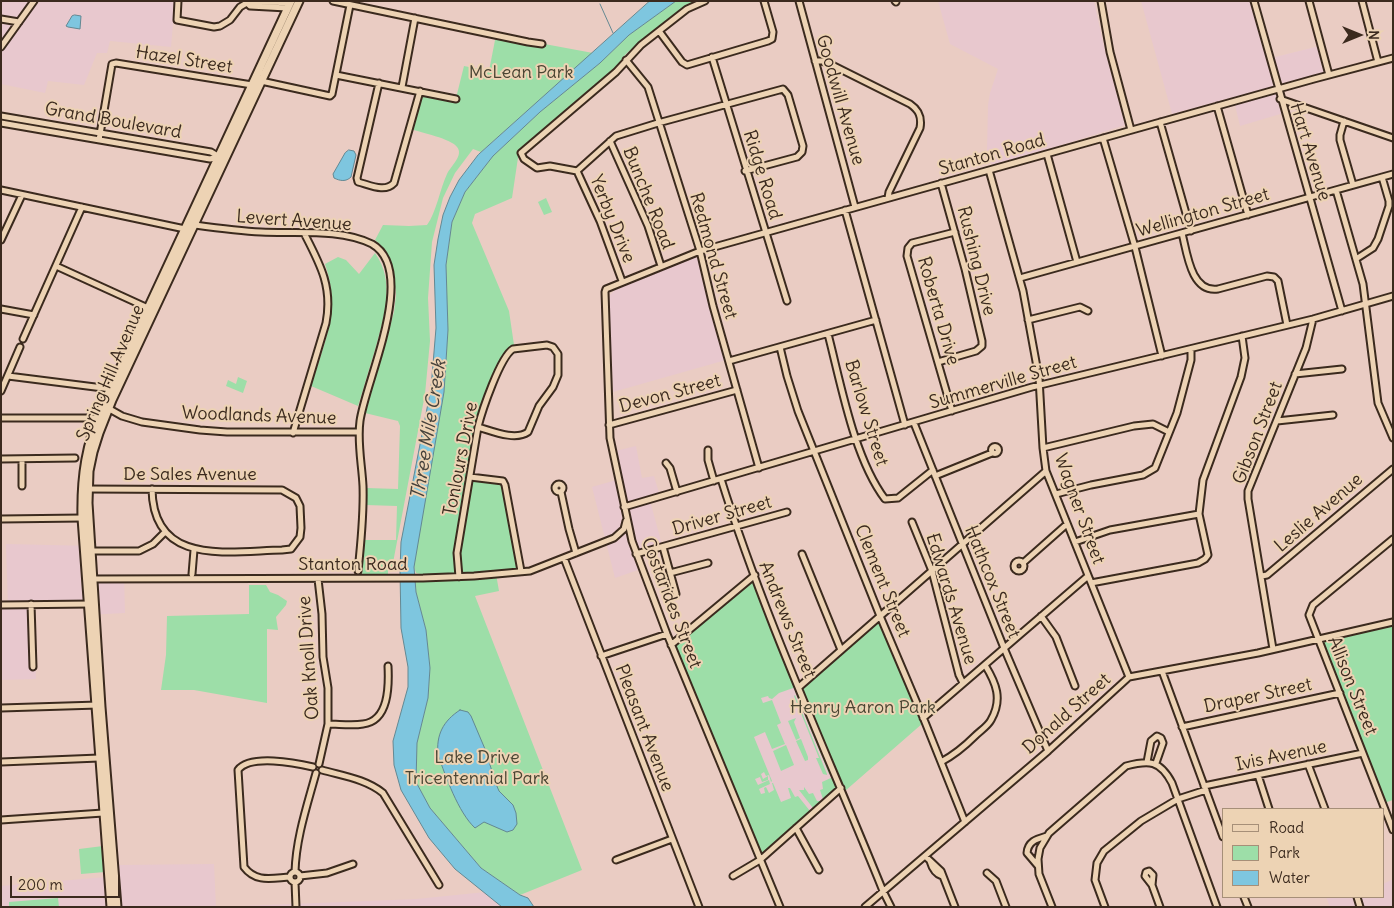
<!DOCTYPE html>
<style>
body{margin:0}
#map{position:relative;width:1394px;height:908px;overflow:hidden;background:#eaccc3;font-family:Delius,sans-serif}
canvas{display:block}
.frame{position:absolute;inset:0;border:2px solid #3b2a1e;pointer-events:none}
.legend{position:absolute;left:1222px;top:808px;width:162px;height:90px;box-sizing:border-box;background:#edd3b4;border:1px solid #a68f78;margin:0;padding:6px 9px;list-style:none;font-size:15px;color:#3b2a1e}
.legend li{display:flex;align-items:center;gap:10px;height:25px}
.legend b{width:25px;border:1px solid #a68f78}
.north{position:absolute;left:1334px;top:10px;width:50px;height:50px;-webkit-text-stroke:4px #edd3b4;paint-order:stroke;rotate:90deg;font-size:14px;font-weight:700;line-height:20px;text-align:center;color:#3b2a1e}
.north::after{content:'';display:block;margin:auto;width:18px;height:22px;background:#3b2a1e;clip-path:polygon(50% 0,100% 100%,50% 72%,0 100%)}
.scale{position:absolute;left:10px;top:876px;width:110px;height:22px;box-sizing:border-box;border:2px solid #3b2a1e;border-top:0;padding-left:6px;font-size:15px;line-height:18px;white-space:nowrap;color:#3b2a1e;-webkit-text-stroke:4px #edd3b4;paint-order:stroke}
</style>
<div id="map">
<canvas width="1394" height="908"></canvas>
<div class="frame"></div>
<ul class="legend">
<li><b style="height:6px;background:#edd3b4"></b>Road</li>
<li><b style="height:14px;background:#9ddea8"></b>Park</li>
<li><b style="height:14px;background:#7ec6df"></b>Water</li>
</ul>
<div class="north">N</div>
<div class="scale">200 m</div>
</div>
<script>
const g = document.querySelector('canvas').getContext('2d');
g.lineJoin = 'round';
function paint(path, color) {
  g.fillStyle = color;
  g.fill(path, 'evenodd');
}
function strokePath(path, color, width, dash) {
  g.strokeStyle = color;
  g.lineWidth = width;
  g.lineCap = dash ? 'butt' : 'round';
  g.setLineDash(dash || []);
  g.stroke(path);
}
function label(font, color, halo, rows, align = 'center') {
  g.font = font + ' Delius,sans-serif';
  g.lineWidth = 4;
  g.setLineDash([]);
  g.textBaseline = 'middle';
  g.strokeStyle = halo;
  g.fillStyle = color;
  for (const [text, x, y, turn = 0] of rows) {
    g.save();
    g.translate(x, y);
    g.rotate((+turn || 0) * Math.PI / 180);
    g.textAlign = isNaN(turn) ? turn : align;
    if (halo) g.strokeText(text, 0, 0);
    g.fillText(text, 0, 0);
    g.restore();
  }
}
paint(new Path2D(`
 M1,1H175L171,47L110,41L107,53H97L84,85L48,81L45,93L1,84Z
 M938,1H1094L1104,47L1125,125L1065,144L992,165L987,151L988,105L990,93L998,69L950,44Z
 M1141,1H1251L1267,59L1319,46L1327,74L1280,87L1287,112L1240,126L1233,97L1172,114Z
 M698,256L726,360L613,392L609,302L610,295L619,286Z
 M636,446L642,478L654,476L659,493L649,497L662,545L632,553L638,570L615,578L592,487L620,479L615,451Z
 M6,544L94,546L97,576H124L125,613L87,615L86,607H33L36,679L1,680V609L8,608Z
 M755,575L841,788L760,860L671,645Z
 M214,864L216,907L416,899L486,892L502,907H120L116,865Z
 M106,877L109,907H1V886Z
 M1393,879V907H1330L1326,897H1383V884Z`), '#e8c8ce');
paint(new Path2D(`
 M676,1H697L686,7L628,52L622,58V62L619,65L519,151L512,198L475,214L472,223L509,311L514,345L502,358L479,415L467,477L502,484L504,491L517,568C489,572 442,581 416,573L414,567L418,535L444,392L448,330L446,265L452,222L465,192L493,156L540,112L600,63L629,35Z
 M496,35L593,53L481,152L473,149L455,173L443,198L432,242L428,298L430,341L425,394L392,568L388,570V575L362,576L365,540H396L397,506L366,505L367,488L398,489L400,426L398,421L365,413L394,312L396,295L393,268L386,251L375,240L383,225L409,226L427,225C436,213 440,189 447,174C451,166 464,155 457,147C452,139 420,132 410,129L420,91L456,98L464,66L489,71Z
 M546,198L552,212L544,215L538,202Z
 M375,253C396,282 384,318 375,350C369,369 364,387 358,406L311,386C325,340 341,311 325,264L338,257L346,260L359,274Z
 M238,377L247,381L243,393L226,386L228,380L236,384Z
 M496,574L499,591L475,596L582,870L520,895L481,868L430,808L416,782L417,743L428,698L430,668L426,630L416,592L415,578Z
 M751,579L754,580L796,687L779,693L772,699L769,698L768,696L761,698L763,703L772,700L781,723L777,725L785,744L772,749L765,732L754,737L772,781L771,782L769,775L766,776L764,772L761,774L763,779L768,776V780L762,782L760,777L755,779L758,785L769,780L770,784L759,789L761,794L765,793L764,788L766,787L769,793L774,790L772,783H773L781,802L791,798L788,788H790L795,797L798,796L810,811L761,854L675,647Z
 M249,585H266L270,592L278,595L287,601L286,605L276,617L278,630L267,629V703L194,690H161L166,655L167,616L249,614Z
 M880,619L923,723L845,791L801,688Z
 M1393,624V800L1384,803L1320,641Z
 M798,690L832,773L829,774L795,691Z
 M795,695L827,774V775L823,774L816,758H819L794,696Z
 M796,718L794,722L800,738L796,740L788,721Z
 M801,739L808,757V760L805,761L796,741Z
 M786,745L794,765L781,771L773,751Z
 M833,777L837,787L823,799L820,790L823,789L822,782Z
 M804,787L809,794L813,793L817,801H821L813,808L799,790H804Z
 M103,846L105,872L81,874L79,849Z
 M58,898L59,907H9V902Z`), '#9ddea8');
const water = new Path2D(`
 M650,1H676L629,35L600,63L540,112L493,156L465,192L452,222L446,265L448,330L444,392L414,567L416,592L426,630L430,668L428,698L417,743L416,782L430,808L481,868L520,895L528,898L534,907H502L455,869L429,838L401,790L394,765L393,741L408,687V667L401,628L400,570L401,542L431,388L436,328L434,265L438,239L443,215L450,197L459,180L478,155Z
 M75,15L81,16L80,29L68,27L66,26L72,16Z
 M349,150L354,151L356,155L351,177C346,182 340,181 334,178L333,174L345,153Z
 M460,710L468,712L471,716L485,749L496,784L499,791L513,805L516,813L517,824L513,830L507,832L484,822L475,828C458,812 446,777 438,755C436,735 443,721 460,710Z`);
paint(water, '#7ec6df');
strokePath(water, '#638892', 1);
strokePath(new Path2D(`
 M600,4L613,33`), '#638892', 1);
const minor = new Path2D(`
 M178,1L177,20L214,27L220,26L230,20L240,7L250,1L290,3
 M333,1L528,42L542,44
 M799,1L855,207
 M895,1L896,2
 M1101,1L1110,52L1131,130
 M1254,1L1342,311
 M1309,1L1329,75
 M1362,1L1378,62
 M247,3L250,6L287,8
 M1,19L19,22
 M659,31L682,62L687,65L768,41L772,39L773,32L764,1
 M1,47L34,1
 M712,57L787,301
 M626,60L648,87L700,251L713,306L759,468
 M815,61H822L832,65L910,104C919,110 922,117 920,128L889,192L888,198
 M336,75L456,99
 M379,83L357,178L358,182C370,185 385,193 394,183L420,91
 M402,87L415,18
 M1280,99L1393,138
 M1217,106L1248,215
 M1,116L211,152L221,158
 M1344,121L1340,135V140L1353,185
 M1160,122L1191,231
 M1,123L210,159L218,157
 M1103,138L1135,247L1162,356
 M99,140L112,64L116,63L252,85L261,81L330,96L332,94L350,5
 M610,141L648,226L661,266
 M1047,154L1077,262
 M989,170L1023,291L1039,378L1043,448L1046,471L1129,677
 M577,171L616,136L658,123L783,89L788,95L803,146L802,152L797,157L745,171
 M1,190L185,229
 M1336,190L1363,284L1378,403L1393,438
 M845,210L905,425
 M195,225C217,228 239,231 261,232C296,234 339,228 372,244C419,271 365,382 360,421C357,442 362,465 363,486C364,515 361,543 358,571
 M1182,233C1187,253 1191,293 1218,289L1267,276L1274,277L1278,281L1287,325
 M1,240L22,195
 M1356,259L1373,248L1378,239L1389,206V201L1382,177
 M56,266L148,308
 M1020,278L1393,174
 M622,281L600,221L577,171L550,166L537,168L524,159L521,153L616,72L641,45L687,9L705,1
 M1,309L34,315
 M1028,320L1080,307L1088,311
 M828,334C841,384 854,458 885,499L898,498L933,470
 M23,339L82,207
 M780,347L787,376L798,411L880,616L925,722L965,822
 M729,361L876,320
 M938,362L976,351L982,346V341L965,269L941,183
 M1295,374L1342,369
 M8,376L111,389
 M1,391L20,347
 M106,407L122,416L142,422L200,430L227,432H359
 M952,411L907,256L908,248L912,243L955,232
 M1,418H92L100,420
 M1277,421L1333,415
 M914,423L1004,648L1048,751
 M609,425L737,390
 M293,433L326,323C333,287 320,264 304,233
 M991.5 450a3.5 3.5 0 1 1 7 0a3.5 3.5 0 1 1-7 0Z
 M1043,448L1134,426L1153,424L1169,432
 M708,450V460L714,481
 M1,459L75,458
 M22,459V486
 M666,463L670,468L677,492
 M935,476L992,453
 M470,477L503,481L505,485L521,571
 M721,479C765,620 828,755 883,891L891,907
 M555 488a4 4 0 1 1 8 0a4 4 0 1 1-8 0Z
 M86,489L282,490L296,498L300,506L301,528L300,537L291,549L282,550C229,551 153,567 152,489
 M561,492L569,529L576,553
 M1056,494L1091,485L1143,475L1155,468L1177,413L1191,360V349
 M624,507L1032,387L1313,319L1393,296
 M1,519L82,518
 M912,522L932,571L959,675L963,683
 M1393,539L1313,605L1309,615L1393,830
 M1075,542L1110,530L1199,514
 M663,547L676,594
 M91,551H139L153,544L165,532
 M636,554L787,512
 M802,554L841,650
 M564,558L699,907
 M1014 566a5 5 0 1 1 10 0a5 5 0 1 1-10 0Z
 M1023,563L1067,524
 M670,573L708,563
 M192,574L194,550
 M1262,576L1267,575L1393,469
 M459,577L457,553L478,427C482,411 500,357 513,349L547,345L553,347L558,354V375L553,387L539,406L528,432C515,441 492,431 478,427
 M91,579L423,578L474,576L530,571L614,538L624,529L626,521
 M318,579L322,614L323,657L328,688V724L319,764
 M1091,583L1198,563L1205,559L1208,555L1199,514L1203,480L1241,377L1245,358L1242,336
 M31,604L33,667
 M1,605L91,604
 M1041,616L1056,637L1075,686
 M671,645L755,575
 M1273,649L1248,499V491L1306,348L1313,319
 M601,656L667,634
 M1162,671L1223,837
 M799,687L1046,471
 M1,708L98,705
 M923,718L1088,576
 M328,724C339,724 352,726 363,724C389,721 389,686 388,666
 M1182,727L1340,693
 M1,762L99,758
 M941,762C954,755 964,747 975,736C980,731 988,726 991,720C1003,699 996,683 985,665
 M1147,762L1151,741L1157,736L1161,738L1163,743L1156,763
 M1308,764L1325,809
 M322,770C343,776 366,779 383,793L439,885
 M1258,775L1269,809
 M1204,786L1363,753
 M1,820L103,813
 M796,828L819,870
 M925,856L941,871L955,907
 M616,860L672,839
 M930,861C932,868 936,874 942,876
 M1038,866L1027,853C1028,841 1037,839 1047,836
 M1149,871L1153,875L1152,885L1145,876L1146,872Z
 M295,872C296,838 307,806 316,773
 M290 877a5 5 0 1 1 10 0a5 5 0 1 1-10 0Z
 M987,873L996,881L1006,907
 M300,876L327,873L353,864
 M733,876L760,860L841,788
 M290,877C272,878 256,883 244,867L238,770C250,754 296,763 313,767
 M295,882L296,907
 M1152,885L1160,907
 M1244,897L1248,907
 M1357,897L1360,907
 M780,907L667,634L632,541L610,438L605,292L606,289L700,251L1314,79L1393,58
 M865,907L1048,751L1129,677L1258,653L1393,622
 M1052,907L1039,874L1038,859L1040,848L1049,833L1126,766C1149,760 1160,760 1172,783L1217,907
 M1105,907L1095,880L1097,863L1104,851L1141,821L1178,799L1206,790`);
const major = new Path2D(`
 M111,907L82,518C81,476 86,444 103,405L291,1
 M117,907L101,707L88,503L89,471L93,452L99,433L112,400L299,1`);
strokePath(minor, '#3b2a1e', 9);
strokePath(major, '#3b2a1e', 11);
strokePath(minor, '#edd3b4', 5);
strokePath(major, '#edd3b4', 7);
label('18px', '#3b2a1e', '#edd3b4', [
 ["Hazel Street",184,60,9],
 ["Goodwill Avenue",840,100,74],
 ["Grand Boulevard",113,121,10],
 ["Hart Avenue",1310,152,73],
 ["Stanton Road",992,155,-16],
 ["Ridge Road",762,175,73],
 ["Bunche Road",648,198,68],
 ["Wellington Street",1203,213,-16],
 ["Yerby Drive",612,219,68],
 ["Levert Avenue",294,221,4],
 ["Redmond Street",713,256,74],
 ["Rushing Drive",976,261,76],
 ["Roberta Drive",938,311,74],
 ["Spring Hill Avenue",111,373,-67],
 ["Summerville Street",1003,383,-16],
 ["Devon Street",670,394,-15],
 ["Barlow Street",866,413,73],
 ["Woodlands Avenue",259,416,2],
 ["Gibson Street",1258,433,-69],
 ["Tonlours Drive",461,459,-79],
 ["De Sales Avenue",190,475],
 ["Wagner Street",1079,509,70],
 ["Leslie Avenue",1319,513,-41],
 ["Driver Street",722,516,-16],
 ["Stanton Road",353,565],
 ["Clement Street",882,581,68],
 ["Hathcox Street",992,582,68],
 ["Edwards Avenue",951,599,73],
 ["Costarides Street",671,603,69],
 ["Andrews Street",787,620,68],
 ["Oak Knoll Drive",309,658,-94],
 ["Allison Street",1352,686,68],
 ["Draper Street",1258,696,-12],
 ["Donald Street",1067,714,-42],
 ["Pleasant Avenue",644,728,69],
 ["Ivis Avenue",1281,756,-12]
]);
label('18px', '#4a4533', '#edd3b4', [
 ["McLean Park",521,73],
 ["Henry Aaron Park",863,708],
 ["Lake Drive",477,758],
 ["Tricentennial Park",477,779]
]);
label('italic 19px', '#45413b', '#edd3b4', [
 ["Three Mile Creek",429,430,-81]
]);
</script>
